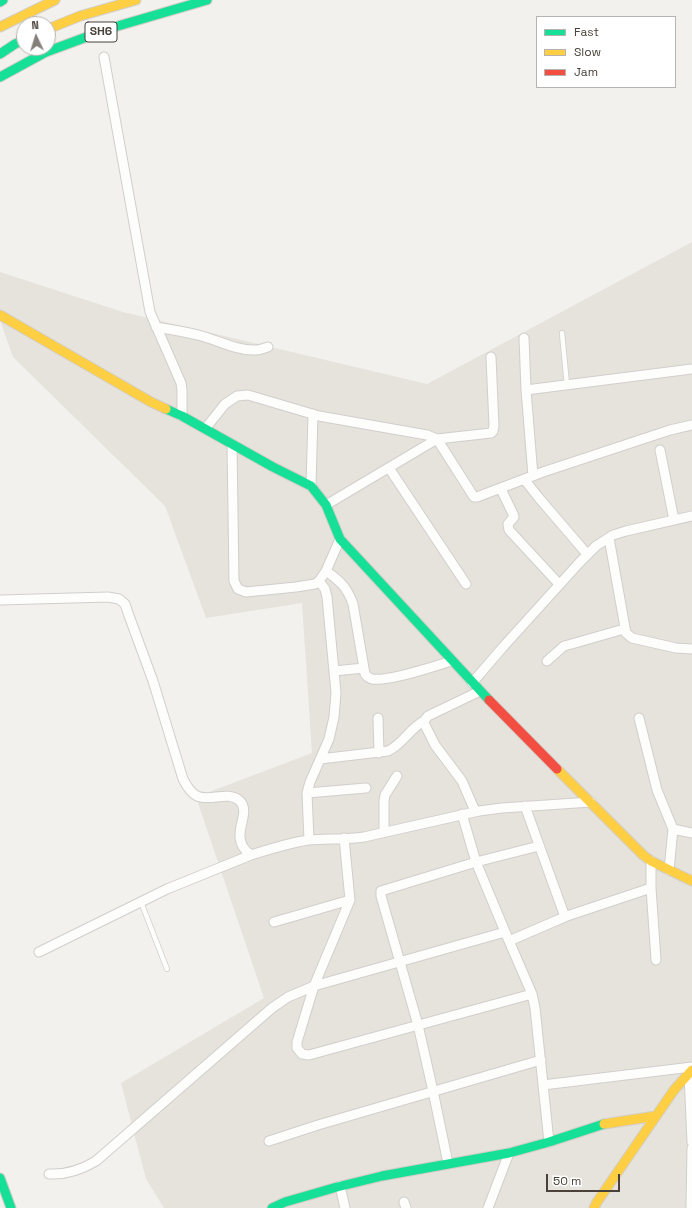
<!DOCTYPE html>
<style>
body{margin:0}
#map{position:relative;width:692px;height:1208px;overflow:hidden;background:#f3f1ee;font-family:"Space Grotesk",sans-serif}
canvas{display:block}
.legend{position:absolute;left:536px;top:16px;width:140px;height:72px;box-sizing:border-box;background:#fff;border:1px solid #b6b3b0;margin:0;padding:5px 7px;list-style:none;font-size:12px;color:#49413a}
.legend li{display:flex;align-items:center;gap:8px;height:20px}
.legend b{width:20px;border:1px solid #b6b3b0}
.north{position:absolute;left:16px;top:16px;width:40px;height:40px;box-sizing:border-box;background:#fff;border:1px solid #b6b3b0;border-radius:50%;rotate:356deg;font-size:11px;font-weight:700;line-height:16px;text-align:center;color:#49413a}
.north::after{content:'';display:block;margin:auto;width:14px;height:18px;background:#847f79;clip-path:polygon(50% 0,100% 100%,50% 72%,0 100%)}
.scale{position:absolute;left:546px;top:1174px;width:74px;height:18px;box-sizing:border-box;border:2px solid #49413a;border-top:0;padding-left:5px;font-size:12px;line-height:14px;white-space:nowrap;color:#49413a;-webkit-text-stroke:3px #fff;paint-order:stroke}
</style>
<div id="map">
<canvas width="692" height="1208"></canvas>
<ul class="legend">
<li><b style="height:5px;background:#16e098"></b>Fast</li>
<li><b style="height:5px;background:#ffcf43"></b>Slow</li>
<li><b style="height:5px;background:#f24e42"></b>Jam</li>
</ul>
<div class="north">N</div>
<div class="scale">50 m</div>
</div>
<script>
const g = document.querySelector('canvas').getContext('2d');
g.lineJoin = 'round';
function paint(path, color) {
  g.fillStyle = color;
  g.fill(path, 'evenodd');
}
function strokePath(path, color, width, dash) {
  g.strokeStyle = color;
  g.lineWidth = width;
  g.lineCap = dash ? 'butt' : 'round';
  g.setLineDash(dash || []);
  g.stroke(path);
}
function label(font, color, halo, rows, align = 'center') {
  g.font = font + ' "Space Grotesk",sans-serif';
  g.lineWidth = 3;
  g.setLineDash([]);
  g.textBaseline = 'middle';
  g.strokeStyle = halo;
  g.fillStyle = color;
  for (const [text, x, y, turn = 0] of rows) {
    g.save();
    g.translate(x, y);
    g.rotate((+turn || 0) * Math.PI / 180);
    g.textAlign = isNaN(turn) ? turn : align;
    if (halo) g.strokeText(text, 0, 0);
    g.fillText(text, 0, 0);
    g.restore();
  }
}
paint(new Path2D(`
 M692,242V1208H164L146,1179L121,1083L264,998L196,797L312,753L302,603L206,618L165,506L13,357L0,320V272L123,312L427,384Z`), '#e6e2dc');
const lane = new Path2D(`
 M562,333L567,385
 M141,902L167,969`);
const street = new Path2D(`
 M104,57L150,312L181,383L182,390V416
 M156,327C172,330 189,332 205,337C221,342 239,351 256,350C260,350 264,348 268,347
 M524,338L526,390L533,476
 M526,390L692,369
 M205,429L225,404L237,396L248,395L319,416L427,435L437,439L472,494L474,497H477L543,472L670,430L692,425
 M232,444L234,581L238,589L246,592L296,587L315,584L319,581L326,571L340,539
 M660,450L674,520
 M389,468L466,584
 M524,479L539,498L587,554
 M311,486L313,414
 M501,489L513,514L514,517L508,524L509,530L559,584
 M326,505L437,439L491,433L493,431L494,426L491,357
 M609,538L626,633L632,638L676,648L692,649
 M326,571C340,581 347,587 353,604L365,674C367,677 369,678 372,679C389,682 434,666 452,661
 M0,600L108,597L119,599L125,604L128,613L153,681L183,779C186,785 191,793 197,796C210,802 228,790 240,801C253,815 226,837 251,855
 M547,661L564,646L568,645L624,629
 M334,671L364,668
 M472,683L503,647L579,563L596,546L613,535L626,531L692,516
 M378,718L379,753
 M639,718L657,790L673,829L669,870
 M320,759L388,751C403,744 410,728 424,721
 M307,793L366,788
 M525,806L565,917
 M475,811L462,781L435,745L424,723V721L428,716L480,691
 M462,814L476,862L506,934L532,994L535,1008L549,1142
 M673,829L692,833
 M384,832V801L385,795L397,776
 M344,838L350,900L314,986L297,1042V1048L302,1054L309,1055L532,994
 M309,840L307,793L310,782L329,739L334,717L336,693L327,597L325,589L319,581
 M651,861V888L656,960
 M274,922L350,900
 M509,941L567,916L651,888
 M39,952L167,889L251,855C270,849 289,843 308,840C327,838 346,840 364,837L479,811L502,808L591,802
 M689,1074L692,1142
 M543,1085L692,1067
 M269,1141L318,1125L541,1060
 M448,1163L433,1091L418,1025L381,896V891L476,862L539,846
 M49,1174C67,1175 81,1170 96,1161L272,1008L288,997L314,986L505,932
 M340,1186L345,1208
 M404,1202L406,1208
 M488,1208L509,1153
 M691,1208L692,1148`);
const fast = new Path2D(`
 M0,2L3,0
 M0,54L15,44L24,40
 M0,77L46,52L111,28L207,0
 M166,409L182,416L273,467L311,486L326,505L340,539L489,700
 M0,1178L11,1208
 M272,1208L285,1202L337,1187L382,1176L509,1153L549,1142L604,1124`);
const slow = new Path2D(`
 M0,27L55,0
 M48,29L80,16L136,0
 M0,315L151,402L166,409
 M557,769L643,855L651,861L692,881
 M604,1124L656,1116
 M594,1208L597,1202L674,1090L692,1070`);
const jam = new Path2D(`
 M489,700L557,769`);
strokePath(lane, '#d1cfcc', 6);
strokePath(street, '#d1cfcc', 11);
strokePath(fast, '#d2cdc5', 11);
strokePath(slow, '#d2cdc5', 11);
strokePath(jam, '#d2cdc5', 11);
strokePath(lane, '#fdfdfc', 4.5);
strokePath(street, '#fdfdfc', 9);
strokePath(fast, '#16e098', 9);
strokePath(slow, '#ffcf43', 9);
strokePath(jam, '#f24e42', 9);
for (const [x, y, w] of [
 [101,32,32]
]) {
  const box = new Path2D();
  box.roundRect(x - w / 2, y - 10, w, 20, 3);
  g.fillStyle = '#fff';
  g.fill(box);
  strokePath(box, '#49413a', 1);
}
label('bold 12px', '#49413a', null, [
 ["SH6",101,32]
]);
</script>
